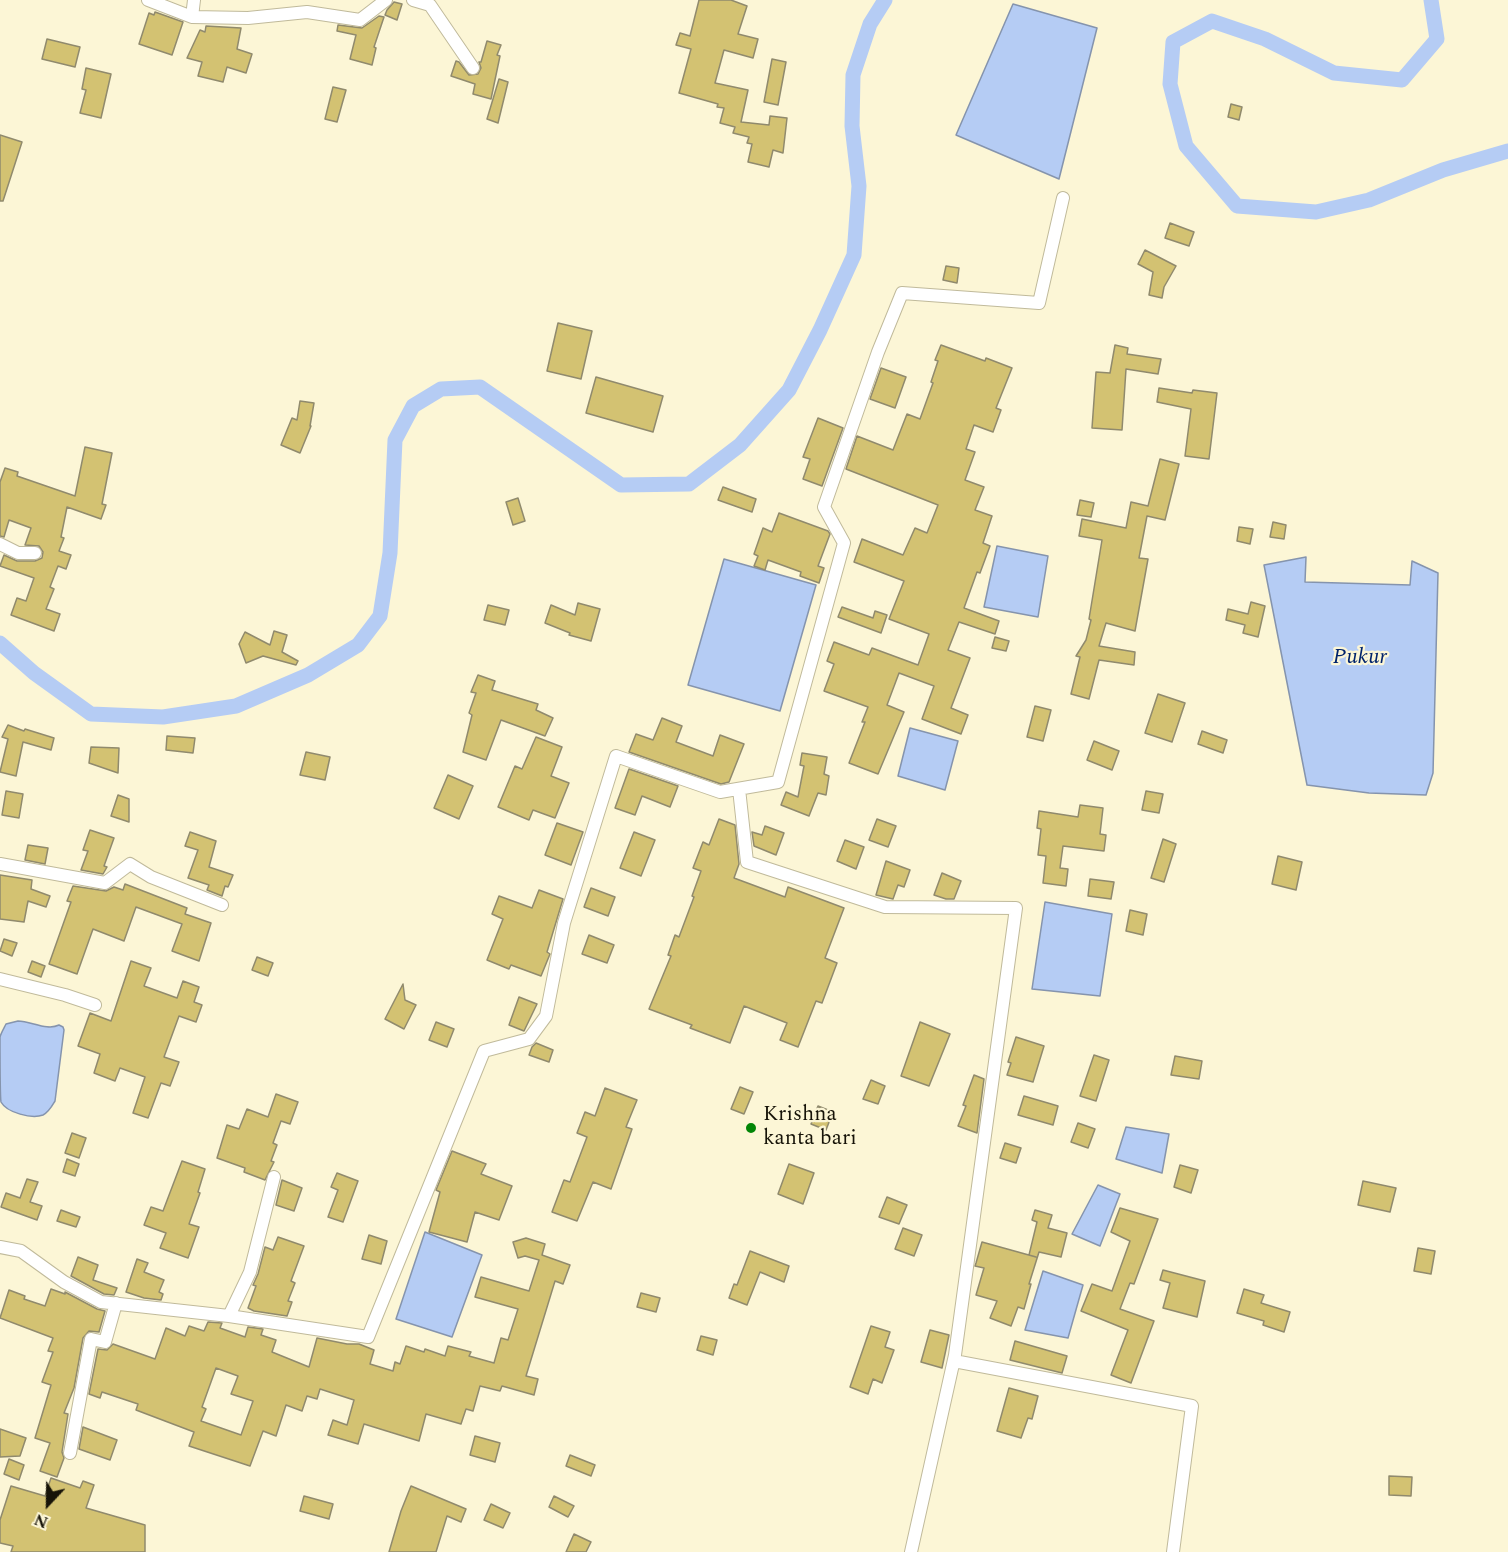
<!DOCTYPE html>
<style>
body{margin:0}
#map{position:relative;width:1508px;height:1552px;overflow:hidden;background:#fcf6d6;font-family:Spectral,serif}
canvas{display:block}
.north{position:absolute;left:18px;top:1474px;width:60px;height:60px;-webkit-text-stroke:4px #fcf6d6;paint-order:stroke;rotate:202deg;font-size:16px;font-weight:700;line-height:24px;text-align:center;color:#161308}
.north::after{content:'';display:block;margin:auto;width:21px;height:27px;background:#161308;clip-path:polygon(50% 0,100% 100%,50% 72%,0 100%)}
</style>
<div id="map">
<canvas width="1508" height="1552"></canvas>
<div class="north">N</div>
</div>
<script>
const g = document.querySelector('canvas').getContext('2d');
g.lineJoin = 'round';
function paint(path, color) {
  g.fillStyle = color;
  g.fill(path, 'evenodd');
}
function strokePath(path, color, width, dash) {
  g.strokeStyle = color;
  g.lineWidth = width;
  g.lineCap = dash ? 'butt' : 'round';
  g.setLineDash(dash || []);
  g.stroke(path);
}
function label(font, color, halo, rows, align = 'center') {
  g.font = font + ' Spectral,serif';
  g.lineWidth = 4.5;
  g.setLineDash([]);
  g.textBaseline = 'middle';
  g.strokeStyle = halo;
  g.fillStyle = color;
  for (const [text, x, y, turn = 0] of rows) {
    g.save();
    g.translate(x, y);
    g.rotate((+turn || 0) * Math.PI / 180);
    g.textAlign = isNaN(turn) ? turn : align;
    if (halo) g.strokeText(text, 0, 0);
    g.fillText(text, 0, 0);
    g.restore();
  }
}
const water = new Path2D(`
 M1013,4L1097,28L1059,179L956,135Z
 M997,546L1048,556L1038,617L984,607Z
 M1306,557L1305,582L1410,585L1412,561L1438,573L1433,773L1426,795L1369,793L1307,785L1264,565Z
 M724,559L816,585L780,711L688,685Z
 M910,728L958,741L945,790L898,776Z
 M1045,902L1112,914L1100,996L1032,989Z
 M18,1021C31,1021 47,1031 59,1025L63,1027L64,1030L55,1101C52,1106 49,1112 43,1115C32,1119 7,1113 1,1102C0,1097 0,1044 0,1037C1,1033 4,1028 6,1024Z
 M1126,1127L1169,1134L1162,1173L1116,1159Z
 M1098,1185L1120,1194L1100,1246L1072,1234Z
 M425,1232L482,1255L452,1337L396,1319Z
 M1043,1271L1083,1285L1068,1338L1025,1330Z`);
paint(water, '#b5ccf4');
strokePath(water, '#8594ad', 1.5);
strokePath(new Path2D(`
 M1431,0L1437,39L1402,80L1334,73L1265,39L1212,21L1173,42L1170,84L1186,146L1237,206L1316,212L1369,200L1443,170L1508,151
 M0,643L34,673L91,714L163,717L236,706L308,675L358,645L380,616L390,553L395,440L413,406L441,389L480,387L621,485L689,484L740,445L789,390L820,330L854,255L859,186L852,126L853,75L870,24L885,0`), '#b5ccf4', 15);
const building = new Path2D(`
 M699,0H731L747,6L738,34L758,39L753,58L724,50L715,83L748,90L741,122L769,125L770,116L787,118L783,153L773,150L769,167L748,162L752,144L747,143L749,137L733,133L735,127L720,123L724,108L717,107L718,104L679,93L691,49L676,45L680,33L690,36Z
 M394,2L402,4L397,20L385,15L387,10Z
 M155,12L183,22L172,55L139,44L149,13L154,15Z
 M379,16L384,17L374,47L376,48L372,65L350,59L356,35L337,31L338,25L362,28Z
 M206,26L241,28L237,49L252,54L246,73L227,67L223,82L198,76L202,62L187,58L200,30L205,32Z
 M47,39L80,47L75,67L42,59Z
 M487,41L501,45L497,55L500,56L491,99L473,94L475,84L451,76L456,61L459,62L469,75L478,74L481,68L479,62H481Z
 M772,59L786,62L778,105L764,102Z
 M86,68L111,74L101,118L80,113L86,90L82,89Z
 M499,79L508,82L498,123L487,119Z
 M333,87L346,90L337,122L325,119Z
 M1231,104L1242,107L1239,120L1228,117Z
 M0,135L22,142L3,201H0Z
 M1170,223L1194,232L1189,246L1165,238Z
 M1145,250L1176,266L1164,287L1162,298L1149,295L1153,272L1138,264Z
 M946,266L959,268L957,283L943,280Z
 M558,323L592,331L581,379L547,371Z
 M941,345L985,361L986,358L1012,368L996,408L1001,410L993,432L974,425L966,449L975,452L965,480L984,487L975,510L992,516L983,543L990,546L980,573L977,572L964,608L999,621L995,634L959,622L948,650L970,658L951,708L968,715L961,734L922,719L934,686L899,673L887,705L904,712L878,774L849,763L865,722H862L868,707L824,691L834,664L827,661L834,642L869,655L872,648L918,665L929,634L889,619L904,581L854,562L862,539L903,555L915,528L927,533L938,505L846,469L857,436L893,450L907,414L920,419L933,383L931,382L938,361L935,360Z
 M1115,345L1128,348L1127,354L1161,359L1158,374L1126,369L1122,430L1092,428L1096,372L1110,373Z
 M881,368L906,377L895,408L870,399Z
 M596,377L663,396L653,432L586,413Z
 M1159,388L1192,393L1193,390L1217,393L1209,459L1185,456L1191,409L1157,402Z
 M300,401L314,403L310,426H311L300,453L281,445L292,418L297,420Z
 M818,418L843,428L822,486L803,479L810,459L803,457Z
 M85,447L112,453L102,504L106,505L101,519L67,507L61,537L64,538L59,551L71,555L66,569L58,566L50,587L54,589L46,609L60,614L54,631L11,615L17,598L26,601L34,578L0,566L4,555L17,561H35L42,558L43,552L39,546L25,545L31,528L9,520L4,537L0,536V482L5,468L18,472L17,476L75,496Z
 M1160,459L1179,464L1165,520L1147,516L1139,558L1148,559L1135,631L1106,623L1099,646L1135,652L1134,665L1099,660L1089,699L1071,694L1080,657L1076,656L1086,640L1091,620L1089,619L1102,540L1079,536L1082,519L1126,528L1131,502L1148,506Z
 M723,487L756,499L752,512L718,500Z
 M518,498L525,521L513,525L506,502Z
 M1080,500L1094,503L1091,517L1077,515Z
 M779,513L828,531L830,534L818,566L824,568L819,583L800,576L801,572L768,560L765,570L754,566L758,556L754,554L763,528L772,532Z
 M1273,522L1286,525L1284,539L1270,537Z
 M1239,527L1253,529L1250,544L1237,541Z
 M1251,602L1265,606L1258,637L1243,633L1245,625L1226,620L1228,609L1248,614Z
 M578,603L600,609L591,641L569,635L570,633L545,623L551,605L575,615Z
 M488,605L509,610L505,625L484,620Z
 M842,607L873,618L875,611L887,615L881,633L838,617Z
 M274,631L287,635L282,652L298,661L296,665L263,656L246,663L239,644L245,632L270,645Z
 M995,637L1009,641L1006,651L992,648Z
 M478,675L495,681L492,690L538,704L536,710L553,718L545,736L501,720L486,760L463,752L472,715L469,713L476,693L471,692Z
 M1158,694L1185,703L1172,742L1145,733Z
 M1035,706L1051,710L1043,741L1027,737Z
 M662,718L682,726L676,742L713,756L720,735L744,744L729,782L721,784L629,752L636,734L653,740Z
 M8,725L24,731L25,729L54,738L51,750L23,742L16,776L0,772L8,739L2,737Z
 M1202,731L1227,740L1223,753L1198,744Z
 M167,736L195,738L193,753L166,750Z
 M536,737L562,747L551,776L569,783L555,818L533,810L529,820L498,807L515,766L522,769Z
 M1094,741L1119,751L1112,770L1087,760Z
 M91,747L119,748L118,773L89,763Z
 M306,752L330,757L325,780L300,775Z
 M802,753L827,757L824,774L829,776L826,795L818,793L809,816L781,805L786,792L798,797L804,766L800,765Z
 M629,769L678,786L670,807L642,796L635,815L615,808Z
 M448,775L473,786L459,819L434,808Z
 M6,791L23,794L19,818L2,815Z
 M1146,791L1163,794L1159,813L1142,810Z
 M118,795L129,799V822L111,816Z
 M1080,805L1103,808L1100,834L1106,835L1104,851L1063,846L1060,868L1068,869L1066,886L1043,883L1046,856L1038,855L1041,829L1037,828L1039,811L1078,817Z
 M719,819L735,825L739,864L734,878L785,897L788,887L844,908L825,958L837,963L822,1003L816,1001L798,1047L780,1040L787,1023L744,1006L730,1043L690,1028L692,1025L649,1009L671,956L668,955L675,935L679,937L694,897L692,896L701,871L693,868L703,842L709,845Z
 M877,819L896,826L888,847L869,840Z
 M557,823L583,832L571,865L545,855Z
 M765,826L784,833L776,855L754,846L752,832L762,835Z
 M90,830L114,838L104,866L107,867L103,874L81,870L88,851L83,850Z
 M190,832L216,841L209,867L233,875L228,887L225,886L222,896L207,890L209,885L188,878L198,850L185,846Z
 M634,832L655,840L641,876L620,868Z
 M1163,839L1176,844L1164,882L1151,878Z
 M845,840L864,847L856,869L837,861Z
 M28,845L48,848L45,864L25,860Z
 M1278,856L1302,862L1296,890L1272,884Z
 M886,861L910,870L904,887L898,885L893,899L876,895Z
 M942,873L961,881L954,899H946L934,895Z
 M0,875L32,880L31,889L50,896L46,907L28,901L24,922L0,919Z
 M1090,879L1114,882L1111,899L1088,896Z
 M125,884L187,908L185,914L211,923L199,961L172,951L182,924L136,907L124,941L93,929L77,974L49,964L71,902L67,901L73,886L106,891L114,887L123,890Z
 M591,888L615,897L608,916L584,907Z
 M539,890L563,899L547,952L550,954L541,976L511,965L509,969L487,960L503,919L492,914L499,896L532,908Z
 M1130,910L1147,914L1143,935L1126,931Z
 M589,935L614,945L607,963L582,954Z
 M4,939L17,943L12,956L0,951Z
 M257,957L273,963L268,976L252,970Z
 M32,961L45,966L41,977L28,972Z
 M131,961L151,968L144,986L177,998L183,981L199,987L194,1002L202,1005L196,1022L179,1016L164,1057L179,1062L170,1086L161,1083L148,1118L133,1113L145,1077L120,1068L115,1081L94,1073L100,1054L78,1046L90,1013L111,1021Z
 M403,984L405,1000L416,1005L404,1029L385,1019Z
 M519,997L537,1004L524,1031L509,1025Z
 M436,1022L454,1029L447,1047L429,1040Z
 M920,1022L950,1034L929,1086L901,1076Z
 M1016,1037L1044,1046L1033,1082L1007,1075L1011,1063L1008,1062Z
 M536,1043L553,1050L549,1062L529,1055L532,1047Z
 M1094,1055L1109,1060L1096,1101L1080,1096Z
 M1175,1056L1202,1061L1199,1079L1171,1075Z
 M974,1075L984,1079L977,1133L958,1126L966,1106L963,1105Z
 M871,1080L885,1086L878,1104L863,1099Z
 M740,1087L753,1092L744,1114L731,1109Z
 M605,1088L637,1100L626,1127L632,1129L611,1189L593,1182L577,1221L552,1212L564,1180L570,1182L587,1137L577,1133L585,1112L595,1116Z
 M276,1094L298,1102L290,1124L281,1121L273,1143L277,1145L271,1161L274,1162L265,1180L244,1172L245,1168L217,1158L227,1125L239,1129L247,1109L268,1117Z
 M1024,1096L1058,1106L1053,1125L1018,1115Z
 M818,1106L833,1112L826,1130L811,1124Z
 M1078,1123L1095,1129L1088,1148L1071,1142Z
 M72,1133L86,1138L79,1158L65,1153Z
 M1005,1143L1021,1148L1016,1163L1000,1158Z
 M452,1151L486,1164L481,1174L512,1186L499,1220L475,1212L467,1242L429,1232L440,1192L436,1190Z
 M67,1159L79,1164L75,1176L63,1172Z
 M182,1161L205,1169L198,1192L200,1193L189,1224L199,1227L188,1258L160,1248L166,1233L144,1225L151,1207L163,1211Z
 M789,1164L814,1173L803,1204L778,1194Z
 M1180,1165L1198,1170L1191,1193L1174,1187Z
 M337,1173L358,1181L343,1222L328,1217L338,1190L331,1187Z
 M27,1179L38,1182L30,1202L42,1206L37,1220L1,1207L6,1193L20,1198Z
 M282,1180L302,1188L294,1211L276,1205Z
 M1363,1181L1396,1188L1390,1212L1358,1205Z
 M887,1197L907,1205L899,1224L879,1217Z
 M1120,1208L1158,1219L1134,1284L1130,1283L1120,1309L1154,1321L1131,1383L1111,1375L1128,1330L1081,1311L1092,1284L1112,1291L1130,1241L1111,1232Z
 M61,1210L80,1217L76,1227L57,1221Z
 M1035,1210L1052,1215L1048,1228L1067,1233L1061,1257L1039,1252L1029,1284H1031L1024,1309L1018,1307L1011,1326L990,1318L997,1301L976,1295L984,1268L975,1266L976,1263L982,1242L1036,1257L1029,1255L1037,1222L1032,1220Z
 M903,1228L922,1235L914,1256L895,1249Z
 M369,1235L387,1241L381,1264L362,1259Z
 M278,1237L304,1246L291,1281L295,1283L288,1301L292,1302L287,1316L254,1311L248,1308L256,1286L253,1285L258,1274L265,1247L273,1250Z
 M526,1238L545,1244L542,1255L570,1265L563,1284L555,1281L526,1376L538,1379L534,1395L502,1386L500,1391L480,1386L473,1411L466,1409L461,1424L426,1414L419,1441L364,1424L358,1444L328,1435L333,1420L347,1425L354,1400L320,1389L317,1399L307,1396L302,1411L286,1405L276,1436L263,1431L250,1466L189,1446L194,1432L136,1410L138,1404L102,1392L100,1398L89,1394L98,1349L107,1350L113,1344L155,1359L166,1328L185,1336L189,1326L204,1331L208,1322L222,1323L220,1328L245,1337L248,1327L263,1329L261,1335L276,1340L272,1352L309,1367L317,1338L347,1344H359L374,1350L370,1364L393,1371L395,1362L400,1364L406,1346L424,1352L425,1349L445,1356L448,1346L471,1352L469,1356L494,1363L501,1338L508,1340L518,1309L475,1297L481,1277L529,1291L539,1260L525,1256L518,1258L513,1242ZM216,1368L238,1376L231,1394L253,1401L241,1435L201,1421L206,1409L202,1407Z
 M1418,1248L1435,1251L1431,1274L1414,1271Z
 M750,1251L789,1266L784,1282L760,1272L747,1305L729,1298L734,1284L737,1285Z
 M78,1257L98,1265L93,1280L117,1288L114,1295L104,1294L71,1276Z
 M137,1259L148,1263L144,1272L164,1280L159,1292L163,1294L161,1300L144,1298L126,1292Z
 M1163,1270L1205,1281L1197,1317L1163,1308L1170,1283L1160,1280Z
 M51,1289L65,1294V1292L97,1309L105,1311L99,1332L89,1331L83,1338L74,1388L64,1413L68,1414L62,1452L64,1458L57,1477L40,1471L50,1443L35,1438L51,1385L42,1382L53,1352L48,1351L53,1338L0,1318L9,1290L25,1296L24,1299L45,1306Z
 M1244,1289L1264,1295L1261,1303L1290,1312L1284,1332L1263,1325L1264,1321L1237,1313Z
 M641,1293L660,1298L656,1312L637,1307Z
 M871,1326L890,1332L885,1347L894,1350L882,1383L873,1379L868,1394L850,1387Z
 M930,1330L949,1335L942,1368L921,1362Z
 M701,1336L717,1340L713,1355L697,1350Z
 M1015,1341L1067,1356L1062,1373L1010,1360Z
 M1009,1388L1038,1396L1032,1419L1028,1418L1021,1438L997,1431Z
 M83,1427L117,1440L110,1460L79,1449Z
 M0,1429L26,1438L20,1456L0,1457Z
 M475,1436L500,1443L495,1462L470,1455Z
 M570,1455L595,1465L591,1476L566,1466Z
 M9,1459L24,1465L19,1480L4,1474Z
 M1389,1476L1412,1477L1411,1496L1389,1495Z
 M51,1478L80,1488L83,1481L94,1485L86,1508L145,1525V1552H11L13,1546L0,1543V1520L11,1486L45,1496Z
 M411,1486L466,1509L461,1522L447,1516L436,1552H389L401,1511Z
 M304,1496L333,1504L329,1519L300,1511Z
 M554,1496L574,1506L568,1517L549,1507Z
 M491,1504L510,1513L503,1528L484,1520Z
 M574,1534L591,1542L586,1552H566Z`);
paint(building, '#d3c272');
strokePath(building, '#908a6d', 1.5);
const street = new Path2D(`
 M148,0L192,17L248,18L307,12L360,20L386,0
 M413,0L430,5L473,68
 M192,17L194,0
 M0,544L18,553H35
 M739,789L747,862L885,907L1016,908L955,1355L911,1552
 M0,864L105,883L130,864L151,877L222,905
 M0,979L65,995L95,1005
 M0,1247L21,1251L64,1282L101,1302L229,1316L368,1337L484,1051L529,1039L546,1016L564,923L616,756L720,792L778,782L844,543L824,507L878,352L902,293L1039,303L1063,198
 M229,1316L250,1272L274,1177
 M954,1361L1192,1406L1173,1552
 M70,1453L91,1339L105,1342L116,1303`);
strokePath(street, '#c0ba9b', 14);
strokePath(street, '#fff', 12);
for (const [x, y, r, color] of [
 [751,1128,6,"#028506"]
]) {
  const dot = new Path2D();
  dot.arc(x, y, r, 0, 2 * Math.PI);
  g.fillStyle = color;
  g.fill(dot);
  strokePath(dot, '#fcf6d6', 2);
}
label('21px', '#161308', '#fcf6d6', [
 ["Krishna",763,1116],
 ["kanta bari",763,1140]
], 'left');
label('italic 22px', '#00236b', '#fcf6d6', [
 ["Pukur",1360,659]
]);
</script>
